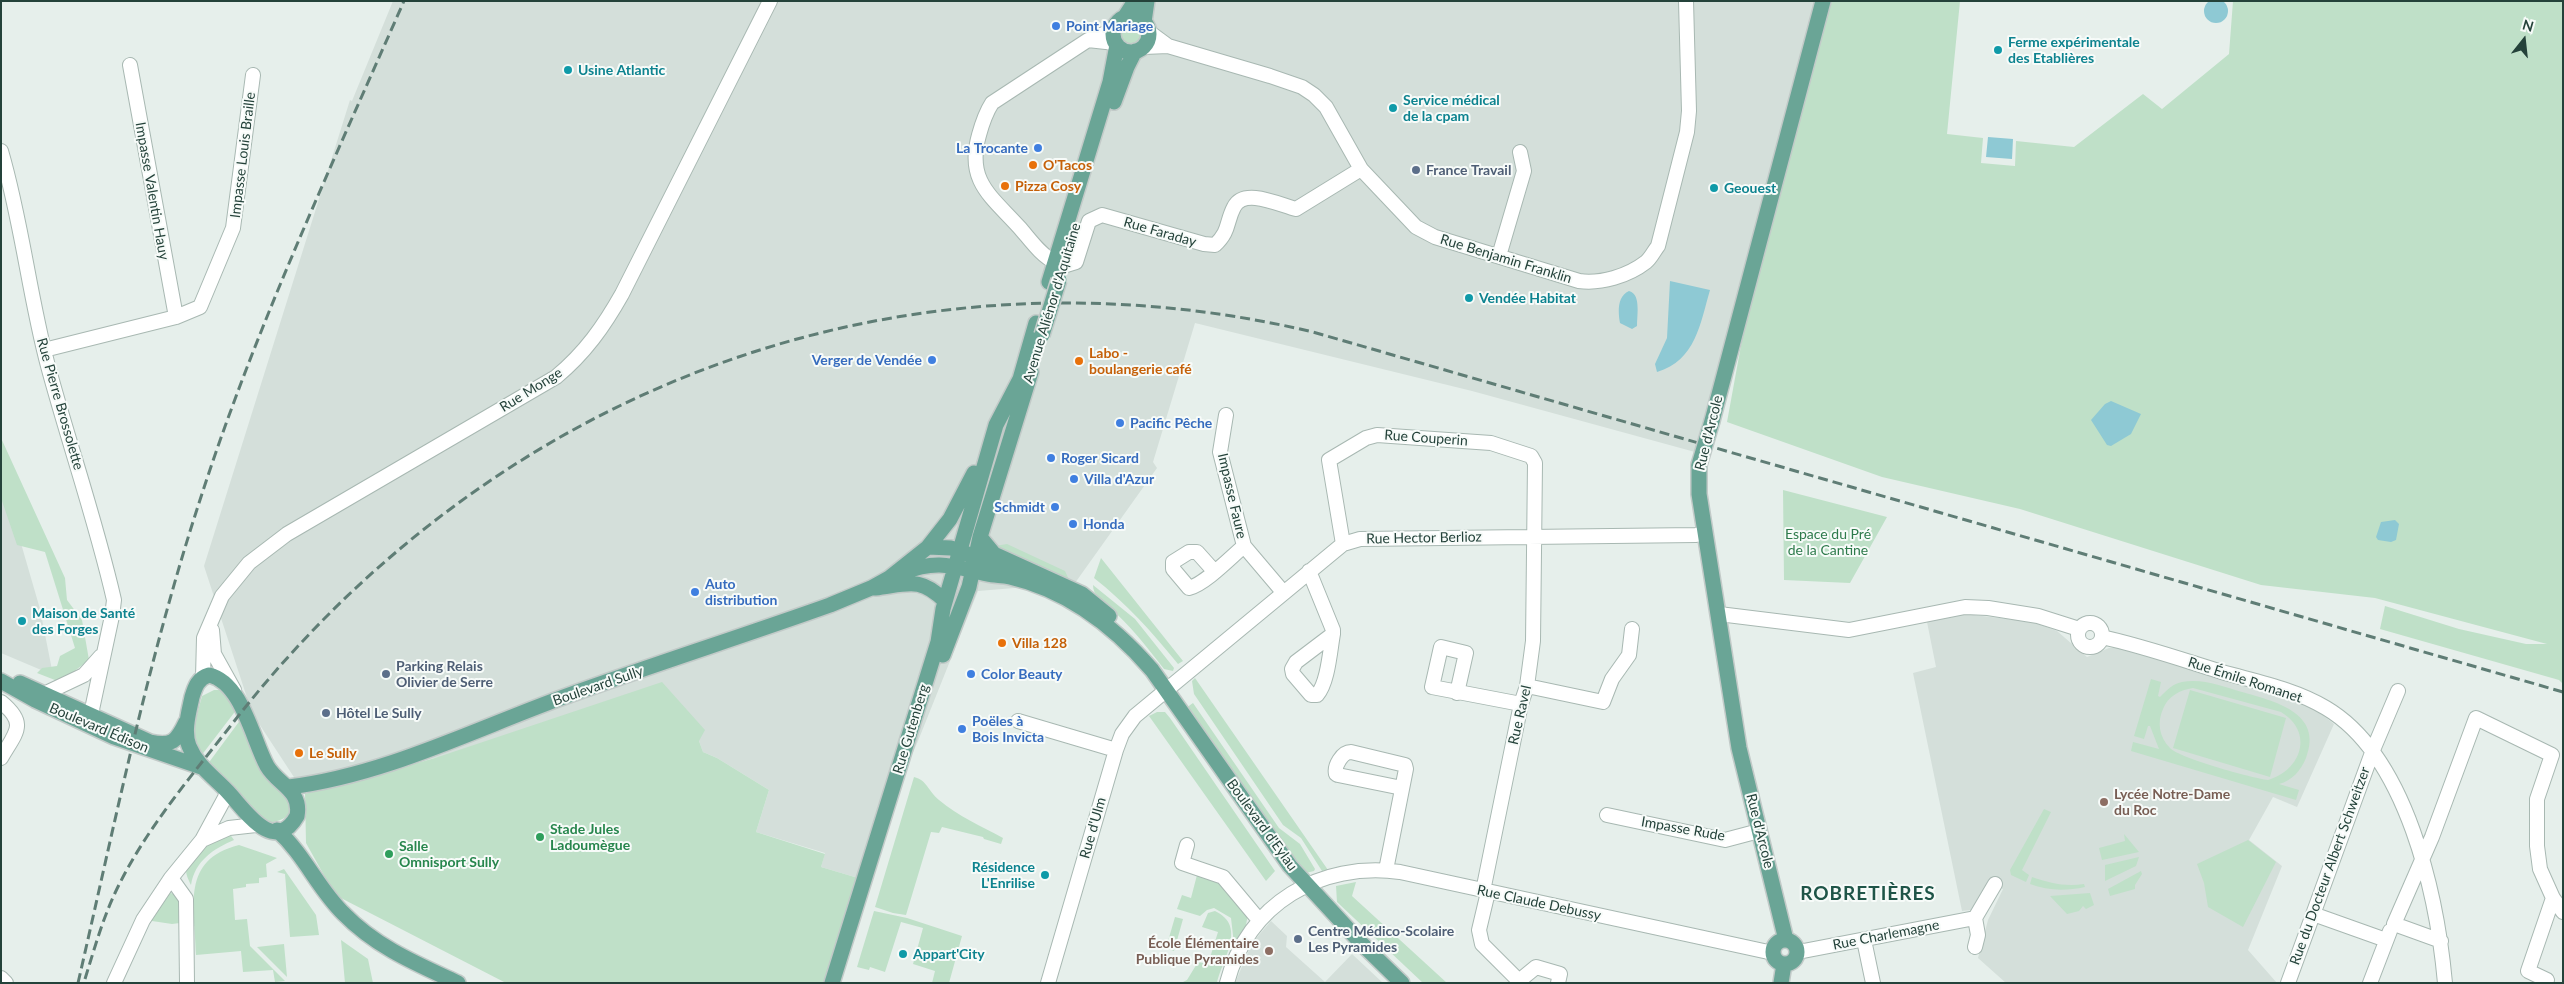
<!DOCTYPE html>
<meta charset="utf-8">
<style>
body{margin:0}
#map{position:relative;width:2564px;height:984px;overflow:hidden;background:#e6efeb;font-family:Lato,sans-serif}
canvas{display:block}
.frame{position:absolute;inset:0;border:2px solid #24423a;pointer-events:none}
.north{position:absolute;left:2499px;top:15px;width:50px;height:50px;-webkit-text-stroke:4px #f7fbf9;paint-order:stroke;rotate:16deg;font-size:14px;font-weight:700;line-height:20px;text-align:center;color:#24423a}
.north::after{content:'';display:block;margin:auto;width:18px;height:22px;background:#24423a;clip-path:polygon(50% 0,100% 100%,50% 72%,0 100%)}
</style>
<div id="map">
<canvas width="2564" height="984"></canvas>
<div class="frame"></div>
<div class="north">N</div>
</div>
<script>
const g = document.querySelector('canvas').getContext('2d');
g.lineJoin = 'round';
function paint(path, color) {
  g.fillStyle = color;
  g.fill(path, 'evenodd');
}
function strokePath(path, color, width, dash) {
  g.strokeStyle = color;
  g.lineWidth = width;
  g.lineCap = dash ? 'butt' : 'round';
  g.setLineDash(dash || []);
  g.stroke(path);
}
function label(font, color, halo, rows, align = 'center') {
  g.font = font + ' Lato,sans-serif';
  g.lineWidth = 4;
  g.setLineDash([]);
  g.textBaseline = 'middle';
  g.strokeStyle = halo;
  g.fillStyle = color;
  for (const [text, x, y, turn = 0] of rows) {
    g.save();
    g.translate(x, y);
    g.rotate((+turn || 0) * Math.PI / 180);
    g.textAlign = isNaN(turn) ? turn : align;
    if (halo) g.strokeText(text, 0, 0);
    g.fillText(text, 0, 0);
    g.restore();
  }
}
paint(new Path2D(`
 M393,1H1832L1695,452L1472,391L1195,323L1153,462L1157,468L1075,583L978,591L918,741L858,878L821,867L825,853L756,832L769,790L717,758L703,752L699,741L435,758L305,794L252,713L204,566L350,100L352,101Z
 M1,483L20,540L40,609L53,675L1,653Z
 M1965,614L2033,622L2057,631L2087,657L2109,648H2117L2283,694L2315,709L2334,724L2297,807L2273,797L2249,840L2282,866L2248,950L2277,983H2006L1978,958L1988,920L2003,889L1989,882L1971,910L1962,911L1913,673L1936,667L1927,622Z
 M1271,921L1287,936L1286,947L1325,982L1352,954L1383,983H1235L1252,943Z`), '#d4dfda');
paint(new Path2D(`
 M1832,1H1960L1947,134L1983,138L1981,163L2015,166L2016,141L2074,147L2143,94L2162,109L2229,54L2233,1H2563V684L2559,680L2380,629L2385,606L2459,629L2526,644H2547L2375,598L2261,585L2020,509L1882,477L1727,422L1761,236Z
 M1120 33a11 11 0 1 1 22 0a11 11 0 1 1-22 0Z
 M1,438L65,578L67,600L82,620L89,660L60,682L37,673L42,668L57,666L60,656L75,648L45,552L17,545L1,498Z
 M1783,490L1887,517L1850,583L1784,580Z
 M1007,544L1065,571L1070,582L1039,565L1013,558L995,546Z
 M1101,558L1183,661L1178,664C1152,632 1127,604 1094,578Z
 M1093,585L1135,619L1174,668L1173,671L1164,669C1146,646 1130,625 1108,606C1101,600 1093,595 1093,585Z
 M1195,678L1328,870L1322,871L1301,838L1283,825L1194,694L1192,681Z
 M2151,679L2161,682L2158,696L2160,697C2166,691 2172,684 2182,682C2202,678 2222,686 2242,692C2273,701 2324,712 2306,758C2301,770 2292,781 2279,784L2299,790L2296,800L2131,751L2133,742L2159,749L2150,726H2148L2144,739L2134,736ZM2193,688L2281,712C2314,732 2302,770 2268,780C2252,778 2179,758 2170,748C2159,737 2157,722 2163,709C2168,696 2180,690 2193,688Z
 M662,682L705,730L699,741L703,752L717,758L769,790L756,832L825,854L821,867L858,878L826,983H506L335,895L306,843L305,794L435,758Z
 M214,690H222L237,709L201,756L192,733L202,696Z
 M2190,690L2286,718L2270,777L2173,748Z
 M1193,703L1279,828L1300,844L1315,869L1314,871L1306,873L1290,854L1186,708Z
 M1157,712H1165L1170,718L1275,871L1266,881L1149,716Z
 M244,715C253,731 293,794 291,809C289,820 274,822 266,823L233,786L207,765Z
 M914,777C927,780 928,791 939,800C958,816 981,826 1003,838L1001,844L984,839L983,837L942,827L939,833L931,832L906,915L893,913L875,907Z
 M2044,809L2051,812L2022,870L2029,875L2026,882L2011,875L2010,870Z
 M229,833L234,840C213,849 195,861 191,885C189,881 186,875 186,870C189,854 216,839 229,833Z
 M2124,834L2139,852L2102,860L2099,848L2125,841Z
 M2248,840L2276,862L2243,927L2208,907L2204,883L2197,864Z
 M239,845L277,858L266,864L267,877L259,878V883L246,884V887L233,889L235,920L247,919L250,946L285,981L275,982L273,970L243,972L241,951L196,955C195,907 180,860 239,845Z
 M2139,857L2136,866L2105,881V865Z
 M284,869L316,915L319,935L290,937L285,874L277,872Z
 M2141,871L2142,874L2135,885V889L2110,896L2108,889Z
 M1197,875L1224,884L1248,914L1246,925L1234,944L1231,918L1214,908L1207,910L1200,916L1177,909L1182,895L1191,898Z
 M2032,877C2050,883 2065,887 2084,884L2085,887C2066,891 2048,891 2030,884Z
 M1356,882L1352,896L1447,983H1423L1337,902L1336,886Z
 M171,893L180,897V923L172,924L152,921L150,918L167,894Z
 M2090,893L2094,905L2086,909L2083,906L2079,911L2067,914L2050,896Z
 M874,911L907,918L962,936L949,983H932L935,971L913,964L923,928L901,922L885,972L870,967L869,970L857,967Z
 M1215,911C1247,926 1223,958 1217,983H1181L1187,980L1198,962L1208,964L1218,932L1202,927L1208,913Z
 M1175,917L1183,919L1174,951L1166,948Z
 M341,940L368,959L373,983H345Z
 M284,944L287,977L257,947Z`), '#bfe0c8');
paint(new Path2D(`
 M2204 11a12 12 0 1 1 24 0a12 12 0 1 1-24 0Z
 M1988,137L2013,139L2012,159L1986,157Z
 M1670,281L1710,290C1700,324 1696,360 1657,372L1655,364L1667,338Z
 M1629,291C1641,294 1637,314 1637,326L1632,329L1620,323C1618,313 1617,296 1629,291Z
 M2111,401L2141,414L2131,434L2111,446L2107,445L2091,420L2105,404Z
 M2395,520L2399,524L2396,540L2391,542L2378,540L2376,537L2381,522Z`), '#8ec9d4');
const minor = new Path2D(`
 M1114,30L1088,40L1115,43
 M1168,46L1270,76L1302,87L1314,95L1326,107L1361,169L1416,227L1435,237L1579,281C1601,284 1628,276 1646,262C1651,258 1654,251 1658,246L1687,132L1689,111L1686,1
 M1144,47L1168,46L1149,32
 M130,65L176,317
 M1,151C22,222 29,295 48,366C69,444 96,521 114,600L112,616L91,714L98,724
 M1499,256L1524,171L1520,152
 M1055,262C1041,256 1029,238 1019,227C991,196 966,181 979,135C982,124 985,114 992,103L1088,40
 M1063,266L1076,262L1089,221L1102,215L1204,244L1215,245C1230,231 1226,222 1234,207C1244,187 1280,205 1296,209L1361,169
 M44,350L176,317L200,307L233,228L253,75
 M1226,415L1220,452L1244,546L1283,592
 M1343,544L1329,460L1366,438L1377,435L1491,443L1531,456L1535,463L1533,641L1527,686L1521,704L1483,891
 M1214,571L1197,552H1189L1173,562V569L1189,588C1205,584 1230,558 1244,546
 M1309,571L1333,630V634C1330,650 1328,683 1317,695H1311L1293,674L1292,669L1296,662L1333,634
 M1719,614L1849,630L1965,607L1988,608L2038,616L2079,629
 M2078 635a12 12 0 1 1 24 0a12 12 0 1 1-24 0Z
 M212,630L214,654L234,690
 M2102,637C2143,646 2183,660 2222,672C2257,682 2294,689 2326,708C2407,756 2437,895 2445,983
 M203,677L204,638L222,596L249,563L287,534L556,377C585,353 604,326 622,294L770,1
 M1527,686L1603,702L1612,679L1629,655L1632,629
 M46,693L84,675L101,656
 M1457,693L1466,653L1441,647L1432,687L1521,704
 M1,702C28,724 16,732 1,758
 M1018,721L1116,750
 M1607,815L1725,840L1759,831
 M202,840L229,828L256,825
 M1187,845L1182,863L1223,877L1259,920
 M1386,870L1406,769L1405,765L1351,752C1342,752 1334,766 1336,774L1338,775L1402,788
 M171,878L186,899L187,983
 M1488,892L1479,930L1482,944L1519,981
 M2313,914L2386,940
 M1975,918L1995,884
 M1864,940L1873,983
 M2441,941L2394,924L2432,837L2476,718L2552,755L2537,799V846L2540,869L2553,898L2563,912
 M1798,952L1975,918L1978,935L1975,947
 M1,978L6,983
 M114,983L143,920L171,878L202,840L228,792
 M1048,983L1116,750L1122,734L1135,716L1343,544L1360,539L1696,535L1705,533
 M1227,983C1247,904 1321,861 1400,872L1773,953
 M1521,983L1519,981L1536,967L1560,974L1558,983
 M2288,983L2373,750L2398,691
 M2370,983L2390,931
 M2545,983L2547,980L2528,971L2553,898`);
const major = new Path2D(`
 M1113 34a18 18 0 1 1 36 0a18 18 0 1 1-36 0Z
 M1124,18L1135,1
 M1144,22L1147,1
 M1114,102L1127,67L1135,51
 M1049,282L1110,82L1117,45
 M1712,421L1823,1
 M1699,465V494L1739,748L1786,940
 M980,537L994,554L1082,594L1109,616
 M928,547L950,519L974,473
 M902,573C937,559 952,566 987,574C995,576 1002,575 1010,577C1067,590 1114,626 1152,670L1290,866L1361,943L1402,983
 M875,588C908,584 920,576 945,601
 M943,655L969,587L980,537L1031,372
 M209,675C242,682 253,741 267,766C278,785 302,790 297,816C274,856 245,810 228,792C214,777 197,766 189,746C183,731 189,712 192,697C195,687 198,678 209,675Z
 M1,681L35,700L114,737L201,767
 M20,683L150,742C172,747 177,741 186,722
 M289,787C386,775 477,728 569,695C655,664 743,636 830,605L871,588L889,578L928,547L951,548L993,563L1027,570
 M277,830C305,855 318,889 344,914C376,947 417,964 458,983
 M1773 952a12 12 0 1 1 24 0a12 12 0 1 1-24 0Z
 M832,983L938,642L943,609L996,425L1020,379L1036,323
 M1781,983L1784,964`);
strokePath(minor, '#a8b8b2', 16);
strokePath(major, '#c2cac8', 18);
strokePath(minor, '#fff', 14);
strokePath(major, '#6aa596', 15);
strokePath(new Path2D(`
 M85,979C94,950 102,921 115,893C144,831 190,778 232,724C492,389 897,234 1313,332L2563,692
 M78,983C115,822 148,660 199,503C254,331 331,167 404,1`), '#5f7d75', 3, [10, 5]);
const majorBridge = new Path2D(`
 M1042,335L1059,280
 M1699,465L1712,421`);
strokePath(majorBridge, '#c2cac8', 18, []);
strokePath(majorBridge, '#6aa596', 15);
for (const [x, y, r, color] of [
 [1056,26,5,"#3f7fe0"],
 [1998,50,5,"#0f9aa8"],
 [568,70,5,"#0f9aa8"],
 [1393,108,5,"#0f9aa8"],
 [1038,148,5,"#3f7fe0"],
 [1033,165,5,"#e8710a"],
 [1416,170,5,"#5c6f8a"],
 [1005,186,5,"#e8710a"],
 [1714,188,5,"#0f9aa8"],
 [1469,298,5,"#0f9aa8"],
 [932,360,5,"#3f7fe0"],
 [1079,361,5,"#e8710a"],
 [1120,423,5,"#3f7fe0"],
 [1051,458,5,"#3f7fe0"],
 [1074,479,5,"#3f7fe0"],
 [1055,507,5,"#3f7fe0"],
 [1073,524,5,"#3f7fe0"],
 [695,592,5,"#3f7fe0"],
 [22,621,5,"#0f9aa8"],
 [1002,643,5,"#e8710a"],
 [386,674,5,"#5c6f8a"],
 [971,674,5,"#3f7fe0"],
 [326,713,5,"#5c6f8a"],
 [962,729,5,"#3f7fe0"],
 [299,753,5,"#e8710a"],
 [2104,802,5,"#8d6e63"],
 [540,837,5,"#2e9e5b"],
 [389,854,5,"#2e9e5b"],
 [1045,875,5,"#0f9aa8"],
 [1298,939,5,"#5c6f8a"],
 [1269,951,5,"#8d6e63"],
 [903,954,5,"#0f9aa8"]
]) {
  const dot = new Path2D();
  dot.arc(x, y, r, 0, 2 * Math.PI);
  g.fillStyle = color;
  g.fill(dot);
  strokePath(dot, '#f7fbf9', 2);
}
label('bold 14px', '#366cbe', '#f7fbf9', [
 ["Point Mariage",1066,26],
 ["La Trocante",1028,148,"right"],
 ["Verger de Vendée",922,360,"right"],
 ["Pacific Pêche",1130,423],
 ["Roger Sicard",1061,458],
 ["Villa d'Azur",1084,479],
 ["Schmidt",1045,507,"right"],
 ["Honda",1083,524],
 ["Auto",705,584],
 ["distribution",705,600],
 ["Color Beauty",981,674],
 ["Poëles à",972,721],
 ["Bois Invicta",972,737]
], 'left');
label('bold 14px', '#0d838f', '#f7fbf9', [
 ["Ferme expérimentale",2008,42],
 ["des Etablières",2008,58],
 ["Usine Atlantic",578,70],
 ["Service médical",1403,100],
 ["de la cpam",1403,116],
 ["Geouest",1724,188],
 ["Vendée Habitat",1479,298],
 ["Maison de Santé",32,613],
 ["des Forges",32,629],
 ["Résidence",1035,867,"right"],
 ["L'Enrilise",1035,883,"right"],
 ["Appart'City",913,954]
], 'left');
label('14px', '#24423a', '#f7fbf9', [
 ["Impasse Louis Braille",243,155,-83],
 ["Impasse Valentin Hauy",152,191,80],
 ["Rue Faraday",1160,232,16],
 ["Rue Benjamin Franklin",1506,259,17],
 ["Avenue Aliénor d'Aquitaine",1052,303,-73],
 ["Rue Monge",531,390,-32],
 ["Rue Pierre Brossolette",60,404,74],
 ["Rue d'Arcole",1709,433,-76],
 ["Rue Couperin",1426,438,4],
 ["Impasse Faure",1232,496,77],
 ["Rue Hector Berlioz",1424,538,-1],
 ["Rue Émile Romanet",2245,680,18],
 ["Boulevard Sully",598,686,-19],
 ["Rue Ravel",1520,715,-77],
 ["Boulevard Édison",99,728,23],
 ["Rue Gutenberg",911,729,-73],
 ["Boulevard d'Eylau",1262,825,54],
 ["Rue d'Ulm",1093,828,-74],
 ["Impasse Rude",1683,829,10],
 ["Rue d'Arcole",1760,831,76],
 ["Rue du Docteur Albert Schweitzer",2330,866,-70],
 ["Rue Claude Debussy",1539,903,12],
 ["Rue Charlemagne",1886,935,-11]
]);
label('bold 14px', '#c56008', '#f7fbf9', [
 ["O'Tacos",1043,165],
 ["Pizza Cosy",1015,186],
 ["Labo -",1089,353],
 ["boulangerie café",1089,369],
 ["Villa 128",1012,643],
 ["Le Sully",309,753]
], 'left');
label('bold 14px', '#4e5e75', '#f7fbf9', [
 ["France Travail",1426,170],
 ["Parking Relais",396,666],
 ["Olivier de Serre",396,682],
 ["Hôtel Le Sully",336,713],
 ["Centre Médico-Scolaire",1308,931],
 ["Les Pyramides",1308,947]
], 'left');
label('14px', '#2d7a4b', '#f7fbf9', [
 ["Espace du Pré",1828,534],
 ["de la Cantine",1828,550]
]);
label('bold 14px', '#785e54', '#f7fbf9', [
 ["Lycée Notre-Dame",2114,794],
 ["du Roc",2114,810],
 ["École Élémentaire",1259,943,"right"],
 ["Publique Pyramides",1259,959,"right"]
], 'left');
label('bold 14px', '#27864d', '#f7fbf9', [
 ["Stade Jules",550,829],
 ["Ladoumègue",550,845],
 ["Salle",399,846],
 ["Omnisport Sully",399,862]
], 'left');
g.letterSpacing = '1px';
label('bold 19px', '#1f5548', '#f7fbf9', [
 ["ROBRETIÈRES",1868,894]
]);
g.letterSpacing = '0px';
</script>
